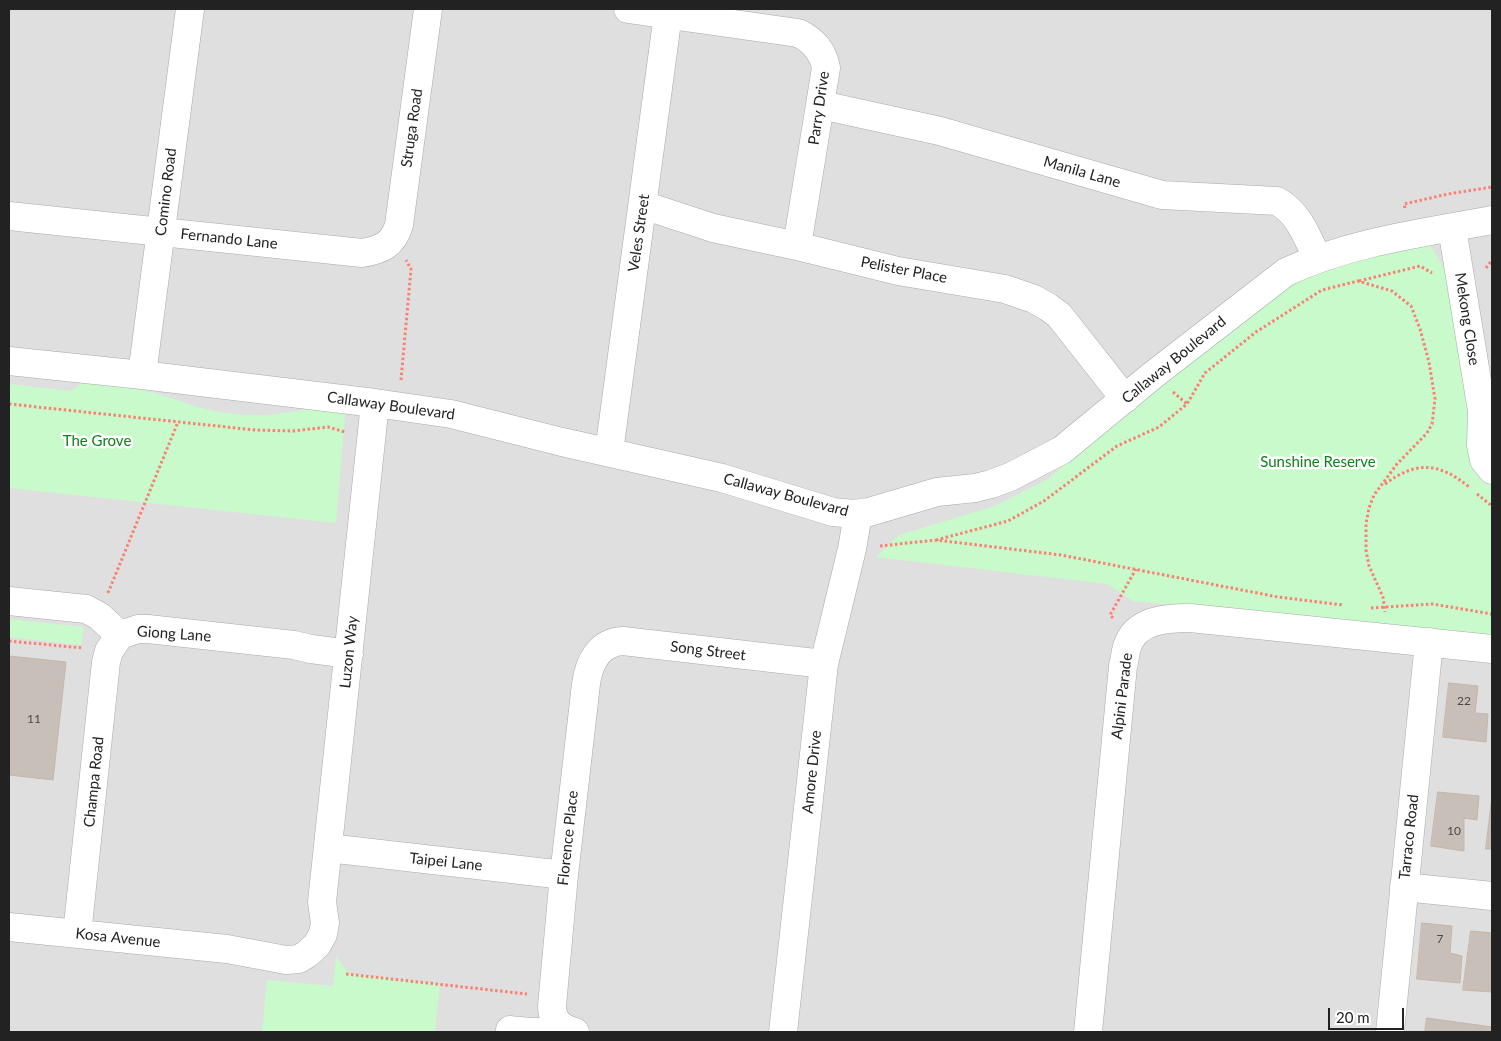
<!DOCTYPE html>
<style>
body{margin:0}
#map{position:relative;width:1501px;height:1041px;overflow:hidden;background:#f2efe9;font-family:Lato,sans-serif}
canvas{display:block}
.frame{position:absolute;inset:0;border:10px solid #222;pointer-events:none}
.scale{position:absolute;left:1328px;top:1008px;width:76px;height:22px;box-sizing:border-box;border:2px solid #222;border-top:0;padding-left:6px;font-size:15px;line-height:18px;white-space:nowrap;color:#222;-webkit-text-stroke:4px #fff;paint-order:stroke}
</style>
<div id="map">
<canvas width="1501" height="1041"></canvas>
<div class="frame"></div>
<div class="scale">20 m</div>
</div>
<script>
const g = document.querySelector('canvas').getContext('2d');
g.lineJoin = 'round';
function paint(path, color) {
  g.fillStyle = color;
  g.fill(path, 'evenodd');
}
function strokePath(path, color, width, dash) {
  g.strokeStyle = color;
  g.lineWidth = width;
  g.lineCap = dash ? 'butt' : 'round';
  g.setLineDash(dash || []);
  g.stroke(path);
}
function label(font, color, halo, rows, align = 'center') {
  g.font = font + ' Lato,sans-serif';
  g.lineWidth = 5;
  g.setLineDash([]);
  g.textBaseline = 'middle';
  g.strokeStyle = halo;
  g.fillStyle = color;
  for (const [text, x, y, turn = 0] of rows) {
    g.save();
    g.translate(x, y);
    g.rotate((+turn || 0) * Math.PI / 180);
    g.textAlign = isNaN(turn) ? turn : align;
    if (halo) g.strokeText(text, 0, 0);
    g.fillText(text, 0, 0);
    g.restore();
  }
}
paint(new Path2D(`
 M9,9H1492V1032H9Z`), '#e0dfdf');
paint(new Path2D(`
 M1428,242L1450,277L1492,479V636L1133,601L1107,584L876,557L899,535L995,506L1048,479L1103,430L1301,277L1332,264Z
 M82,383C104,386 128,386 150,392C168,396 184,403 201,408C221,413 245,416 266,415C293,413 319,403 345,415L336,523L9,488V384L71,391Z
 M9,619L84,627L81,645L9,637Z
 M336,957L350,974L440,984L435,1032H262L267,980L333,986Z`), '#c8facc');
const building = new Path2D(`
 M9,656L66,662L53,780L9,775Z
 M1449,683L1478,686L1475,713L1488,714L1486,742L1443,737Z
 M1438,792L1479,796L1477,820L1464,818V851L1431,846Z
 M1492,797V849H1486Z
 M1422,923L1452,926L1450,953L1462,956L1460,983L1417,979Z
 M1471,931L1492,933V992L1463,990Z
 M1427,1018L1492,1027V1032H1425Z`);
paint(building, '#c7bfb8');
strokePath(building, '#c4b6ab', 1);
const minor = new Path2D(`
 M628,9L798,33C813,40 823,51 826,68L797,246
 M821,105L940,131L1162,195L1277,201C1300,214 1306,236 1318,259
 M643,205L713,228L797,246L898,271L1005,289L1034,299L1048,307L1059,315L1125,399
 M9,216L362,253C381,250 393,245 399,225L428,9
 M1452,228L1482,411L1481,445L1484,460L1492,470
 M9,361L142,375L375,403L451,414L562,442L722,478L833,512L854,514L869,512L937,492L975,488L991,484L1010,477L1062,450L1153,375L1286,272C1350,242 1423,233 1492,220
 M142,375L190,9
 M609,452L668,14
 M9,601L86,609L99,616L120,635L138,629H148L294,645L311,649L349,654
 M328,848L564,875
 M1404,887L1492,896
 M9,927L227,949L286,960L299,959L307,954L317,945L323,934L325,923L322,902L375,403
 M77,934L106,662L109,651L120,635
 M510,1030C525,1031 548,1037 558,1024
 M575,1032C561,1028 552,1021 552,1006L564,875L586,684C589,662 599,642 623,641L824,664
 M783,1032L824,664L852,549L858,514
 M1088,1032L1123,666C1125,660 1125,653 1127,647C1135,620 1166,618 1190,618L1492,649
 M1390,1032L1429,642`);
strokePath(minor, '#a9a9a9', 29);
strokePath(new Path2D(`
 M1405,208L1404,204L1448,194L1492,187
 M1486,268L1492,260
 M1359,281L1420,266L1432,273
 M401,380L411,269L406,260
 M1173,392L1187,404
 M9,404L255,430L293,431L328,427L345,432
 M1385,484C1416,461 1439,462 1469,487
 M1477,494L1492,506
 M936,540L1008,521L1044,501L1117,446L1159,427L1187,404L1205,373L1256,332L1322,290L1358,281L1392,291L1411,306L1420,329L1429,362L1435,399L1432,424L1427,433L1397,464L1374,495L1369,508L1366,524V550L1369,566L1383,597L1385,612
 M880,546L936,540L1061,555L1278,597L1343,605
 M108,593L178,422
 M1371,608L1432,604L1492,614
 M1113,618L1110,615L1136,569
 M9,641L83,648
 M346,974L527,994`), '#fa8072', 3, [2.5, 2.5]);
strokePath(minor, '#fff', 28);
label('12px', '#4b4948', null, [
 ["22",1464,701],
 ["11",34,719],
 ["10",1454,831],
 ["7",1440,939]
]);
label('15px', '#222', '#fff', [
 ["Parry Drive",819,108,-82],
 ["Struga Road",412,128,-82],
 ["Manila Lane",1082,172,16],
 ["Comino Road",166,192,-83],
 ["Veles Street",639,233,-82],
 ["Fernando Lane",229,239,6],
 ["Pelister Place",904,270,11],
 ["Mekong Close",1467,319,81],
 ["Callaway Boulevard",1174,360,-39],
 ["Callaway Boulevard",391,406,8],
 ["Callaway Boulevard",786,495,15],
 ["Giong Lane",174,634,4],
 ["Song Street",708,651,7],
 ["Luzon Way",349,652,-84],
 ["Alpini Parade",1122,696,-83],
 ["Amore Drive",812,772,-84],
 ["Champa Road",94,782,-84],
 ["Tarraco Road",1409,837,-84],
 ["Florence Place",568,838,-84],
 ["Taipei Lane",446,862,6],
 ["Kosa Avenue",118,938,6]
]);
label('15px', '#0c8416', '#fff', [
 ["The Grove",97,441],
 ["Sunshine Reserve",1318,462]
]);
</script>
